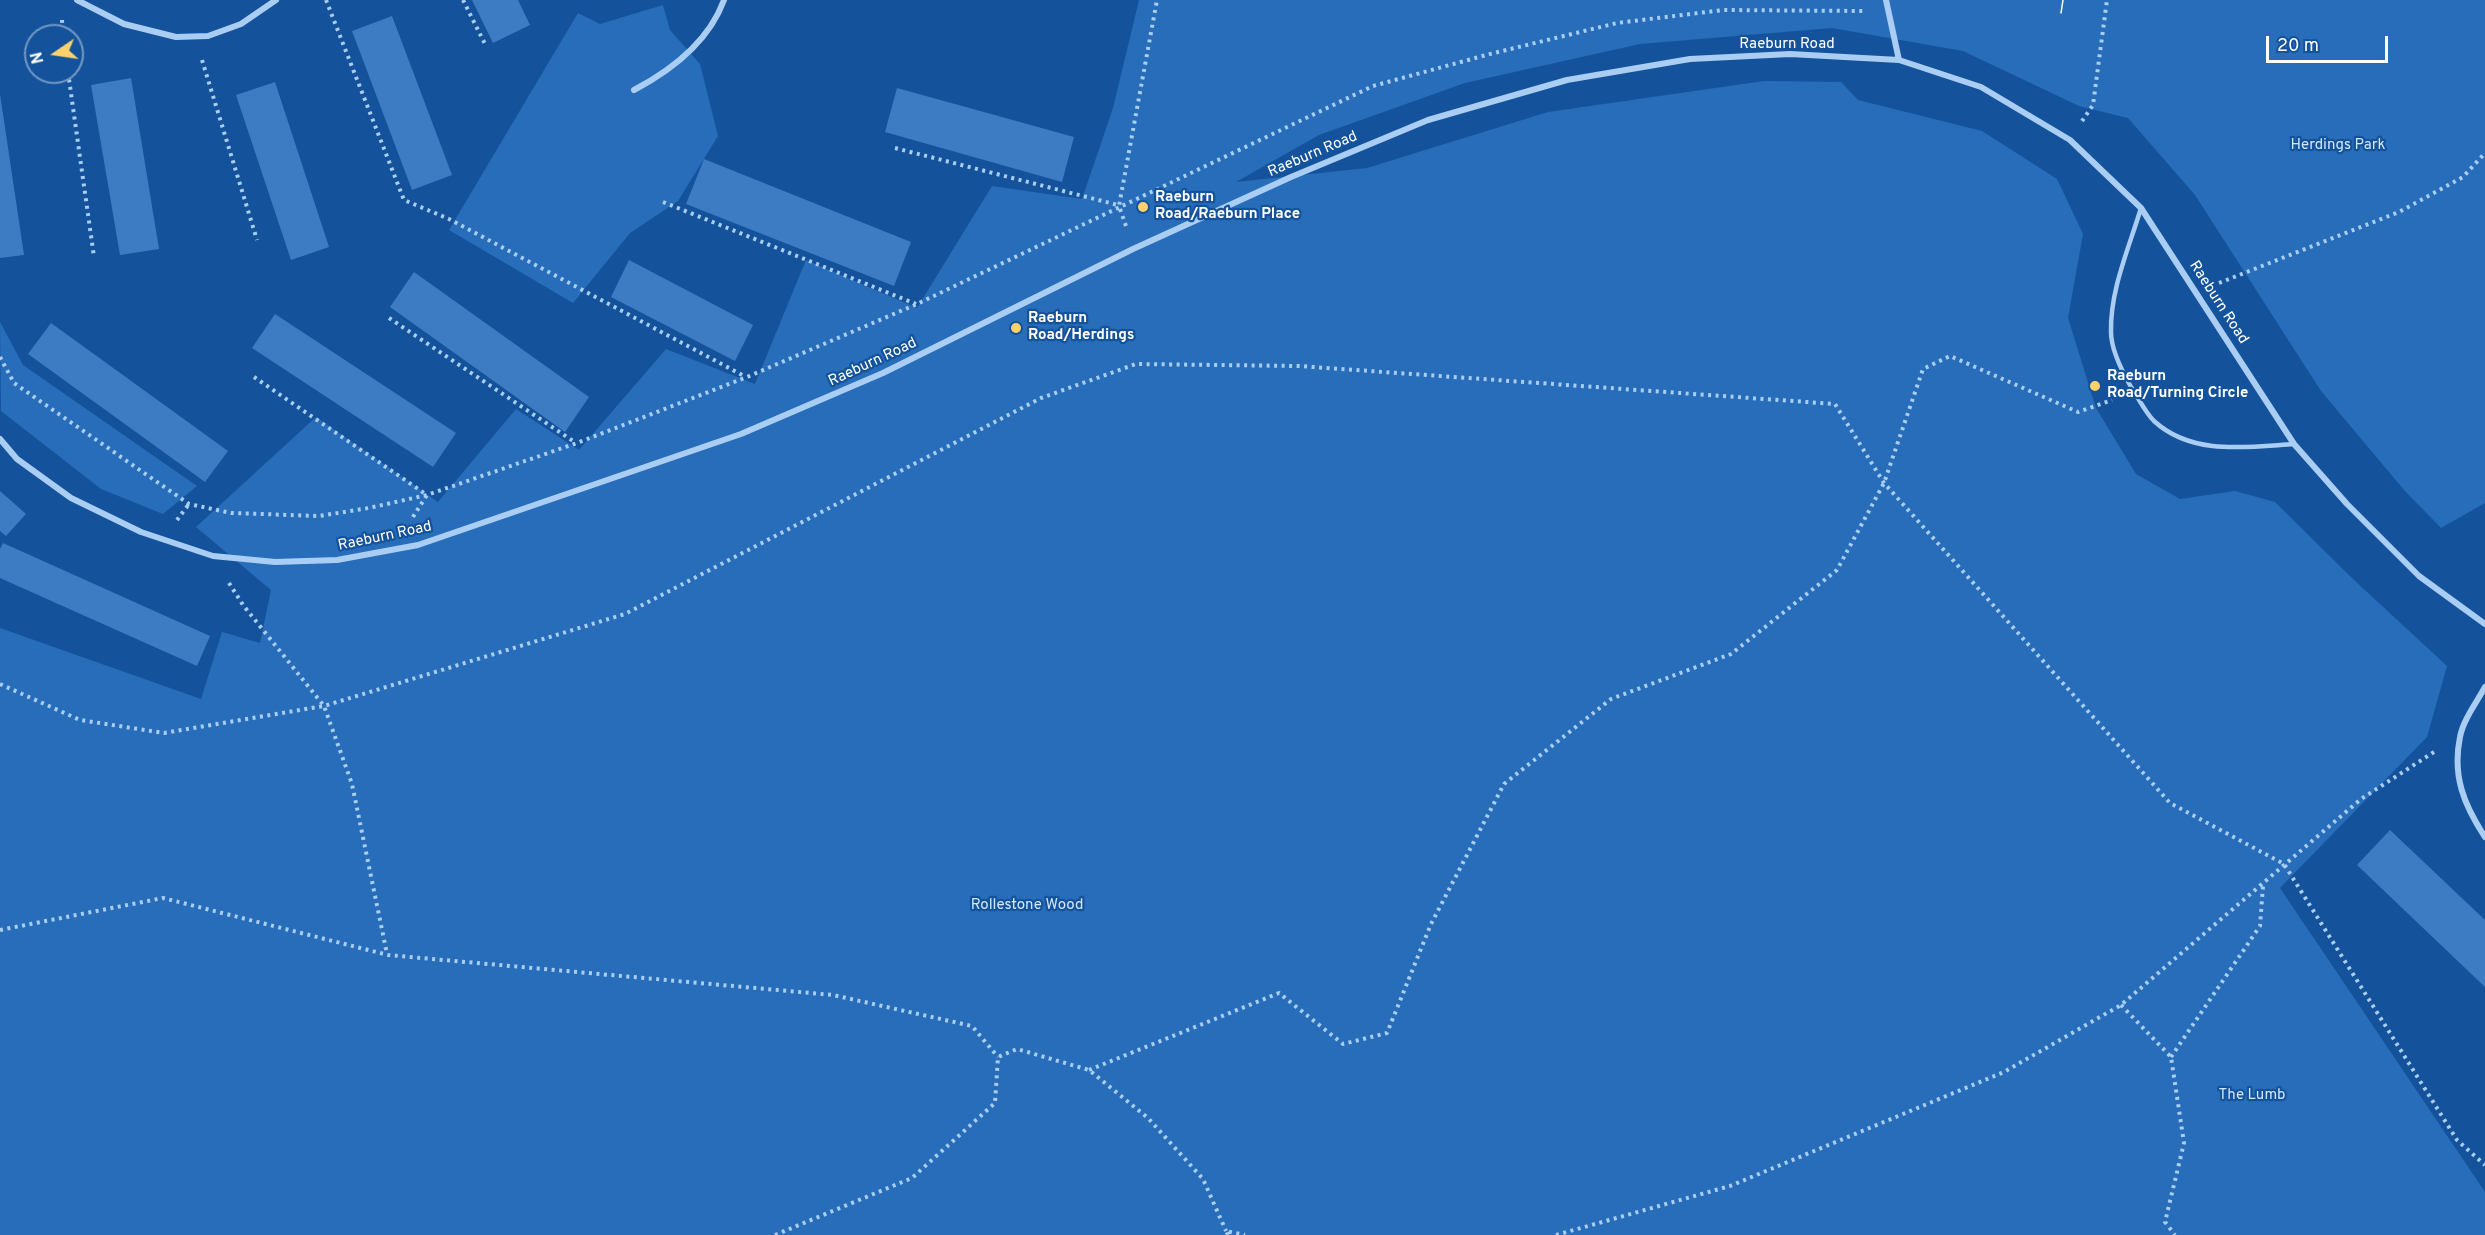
<!DOCTYPE html>
<style>
body{margin:0}
#map{position:relative;width:2485px;height:1235px;overflow:hidden;background:#14539c;font-family:Overpass,sans-serif}
canvas{display:block}
.north{position:absolute;left:24px;top:24px;width:60px;height:60px;box-sizing:border-box;background:#14539c;border:2px solid #7298c4;border-radius:50%;rotate:257deg;font-size:16px;font-weight:700;line-height:24px;text-align:center;color:#fff}
.north::after{content:'';display:block;margin:auto;width:21px;height:27px;background:#ffd16c;clip-path:polygon(50% 0,100% 100%,50% 72%,0 100%)}
.scale{position:absolute;left:2266px;top:36px;width:122px;height:27px;box-sizing:border-box;border:3px solid #fff;border-top:0;padding-left:8px;font-size:18px;line-height:21px;white-space:nowrap;color:#fff;-webkit-text-stroke:4px #14539c;paint-order:stroke}
</style>
<div id="map">
<canvas width="2485" height="1235"></canvas>
<div class="north">N</div>
<div class="scale">20 m</div>
</div>
<script>
const g = document.querySelector('canvas').getContext('2d');
g.lineJoin = 'round';
function paint(path, color) {
  g.fillStyle = color;
  g.fill(path, 'evenodd');
}
function strokePath(path, color, width, dash) {
  g.strokeStyle = color;
  g.lineWidth = width;
  g.lineCap = dash ? 'butt' : 'round';
  g.setLineDash(dash || []);
  g.stroke(path);
}
function label(font, color, halo, rows, align = 'center') {
  g.font = font + ' Overpass,sans-serif';
  g.lineWidth = 4.5;
  g.setLineDash([]);
  g.textBaseline = 'middle';
  g.strokeStyle = halo;
  g.fillStyle = color;
  for (const [text, x, y, turn = 0] of rows) {
    g.save();
    g.translate(x, y);
    g.rotate((+turn || 0) * Math.PI / 180);
    g.textAlign = isNaN(turn) ? turn : align;
    if (halo) g.strokeText(text, 0, 0);
    g.fillText(text, 0, 0);
    g.restore();
  }
}
paint(new Path2D(`
 M1139,0H2485V503L2441,528L2404,490L2321,391L2195,195L2128,118L2079,106L1963,51L1832,28L1640,44L1465,83L1319,135L1236,182L1367,168L1548,112L1764,81L1841,82L1858,100L1982,131L2057,179L2083,234L2068,318L2096,408L2136,474L2180,499L2235,491L2275,502L2353,579L2447,666L2427,737L2280,888L2485,1192V1235H0V628L201,699L222,632L260,643L271,590L196,527L316,417L438,502L516,409L579,450L666,349L755,384L806,260L917,308L992,186L1082,199L1113,108Z
 M663,5L670,30L700,64L718,136L678,201L630,233L573,303L449,230L578,13L600,24Z
 M0,322L23,365L197,486L163,514L101,489L1,411Z`), '#276dba');
paint(new Path2D(`
 M472,0H518L530,25L493,43Z
 M392,16L452,175L412,190L352,31Z
 M131,78L159,249L120,255L91,85Z
 M275,82L329,247L291,260L236,95Z
 M897,88L1074,137L1062,182L885,132Z
 M0,94L24,255L0,258Z
 M704,159L911,242L894,286L686,204Z
 M629,260L753,325L735,361L611,297Z
 M414,272L589,397L565,432L390,307Z
 M275,314L456,433L433,467L252,348Z
 M51,323L228,451L205,482L28,354Z
 M0,491L26,514L6,536L0,531Z
 M3,543L210,636L197,666L0,578V549Z
 M2390,830L2485,920V987L2357,865Z`), '#3d7cc3');
strokePath(new Path2D(`
 M326,0L404,200L449,219L746,377
 M463,0L486,46
 M62,20L63,36
 M202,60L257,240
 M68,72L94,257
 M2082,121L2093,105L2107,0
 M895,148L1118,205
 M663,202L916,304
 M1126,226L1119,206L1157,0
 M2219,283L2399,212L2463,177L2485,153
 M389,318L576,443
 M0,357L14,383L189,504L231,513L319,516L369,508L427,495L577,443L747,377L917,304L1373,86L1490,54L1617,23L1723,10L1864,11
 M254,377L427,495L411,520
 M177,520L189,504
 M229,583L243,605L324,706L352,784L387,954
 M0,684L80,720L164,733L324,706L625,614L1041,398L1136,364L1299,366L1835,404L1884,483L2170,803L2284,864L2457,1140L2485,1165
 M0,930L163,898L388,955L833,995L972,1026L998,1057
 M2121,1005L2171,1057L2184,1143L2165,1222L2175,1235
 M2171,1057L2260,926L2263,886
 M1089,1070L1279,993L1343,1044L1387,1033L1431,924L1504,784L1611,699L1731,654L1837,570L1884,483L1923,369L1950,356L2078,412L2112,400
 M775,1235L912,1178L995,1103L998,1057L1017,1049L1089,1070L1148,1118L1203,1179L1226,1231
 M1228,1235L1226,1231L1245,1235
 M1556,1235L1730,1186L2004,1072L2121,1005L2361,799L2434,752`), '#aacdf3', 4, [3, 4.5]);
strokePath(new Path2D(`
 M2141,208C2129,248 2110,290 2111,332C2111,349 2123,373 2131,387C2138,397 2145,412 2154,421C2192,456 2247,447 2294,444`), '#aacdf3', 4.5);
strokePath(new Path2D(`
 M77,0L124,24L176,37L208,36L241,24L276,0
 M1886,0L1899,60
 M634,90C672,70 709,41 724,0
 M0,439L17,459L71,498L141,532L213,556L275,562L337,560L418,545L741,434L883,373L1133,249L1291,177L1428,120L1567,80L1690,59L1790,54L1899,60L1981,87L2070,140L2141,208L2294,444L2347,504L2419,576L2485,624
 M2485,687C2477,702 2463,720 2460,737C2452,776 2464,805 2485,837`), '#aacdf3', 6);
strokePath(new Path2D(`
 M2061,13L2063,0`), '#fff', 1.5);
for (const [x, y, r, color] of [
 [1143,207,6,"#ffd16c"],
 [1016,328,6,"#ffd16c"],
 [2095,386,6,"#ffd16c"]
]) {
  const dot = new Path2D();
  dot.arc(x, y, r, 0, 2 * Math.PI);
  g.fillStyle = color;
  g.fill(dot);
  strokePath(dot, '#14539c', 2);
}
label('15px', '#fff', '#14539c', [
 ["Raeburn Road",1787,45],
 ["Raeburn Road",1313,155,-23],
 ["Raeburn Road",2218,303,57],
 ["Raeburn Road",873,363,-25],
 ["Raeburn Road",385,537,-12]
]);
label('15px', '#d2e7fd', '#14539c', [
 ["Herdings Park",2338,146],
 ["Rollestone Wood",1027,906],
 ["The Lumb",2252,1096]
]);
label('bold 15px', '#fff', '#14539c', [
 ["Raeburn",1155,198],
 ["Road/Raeburn Place",1155,215],
 ["Raeburn",1028,319],
 ["Road/Herdings",1028,336],
 ["Raeburn",2107,377],
 ["Road/Turning Circle",2107,394]
], 'left');
</script>
